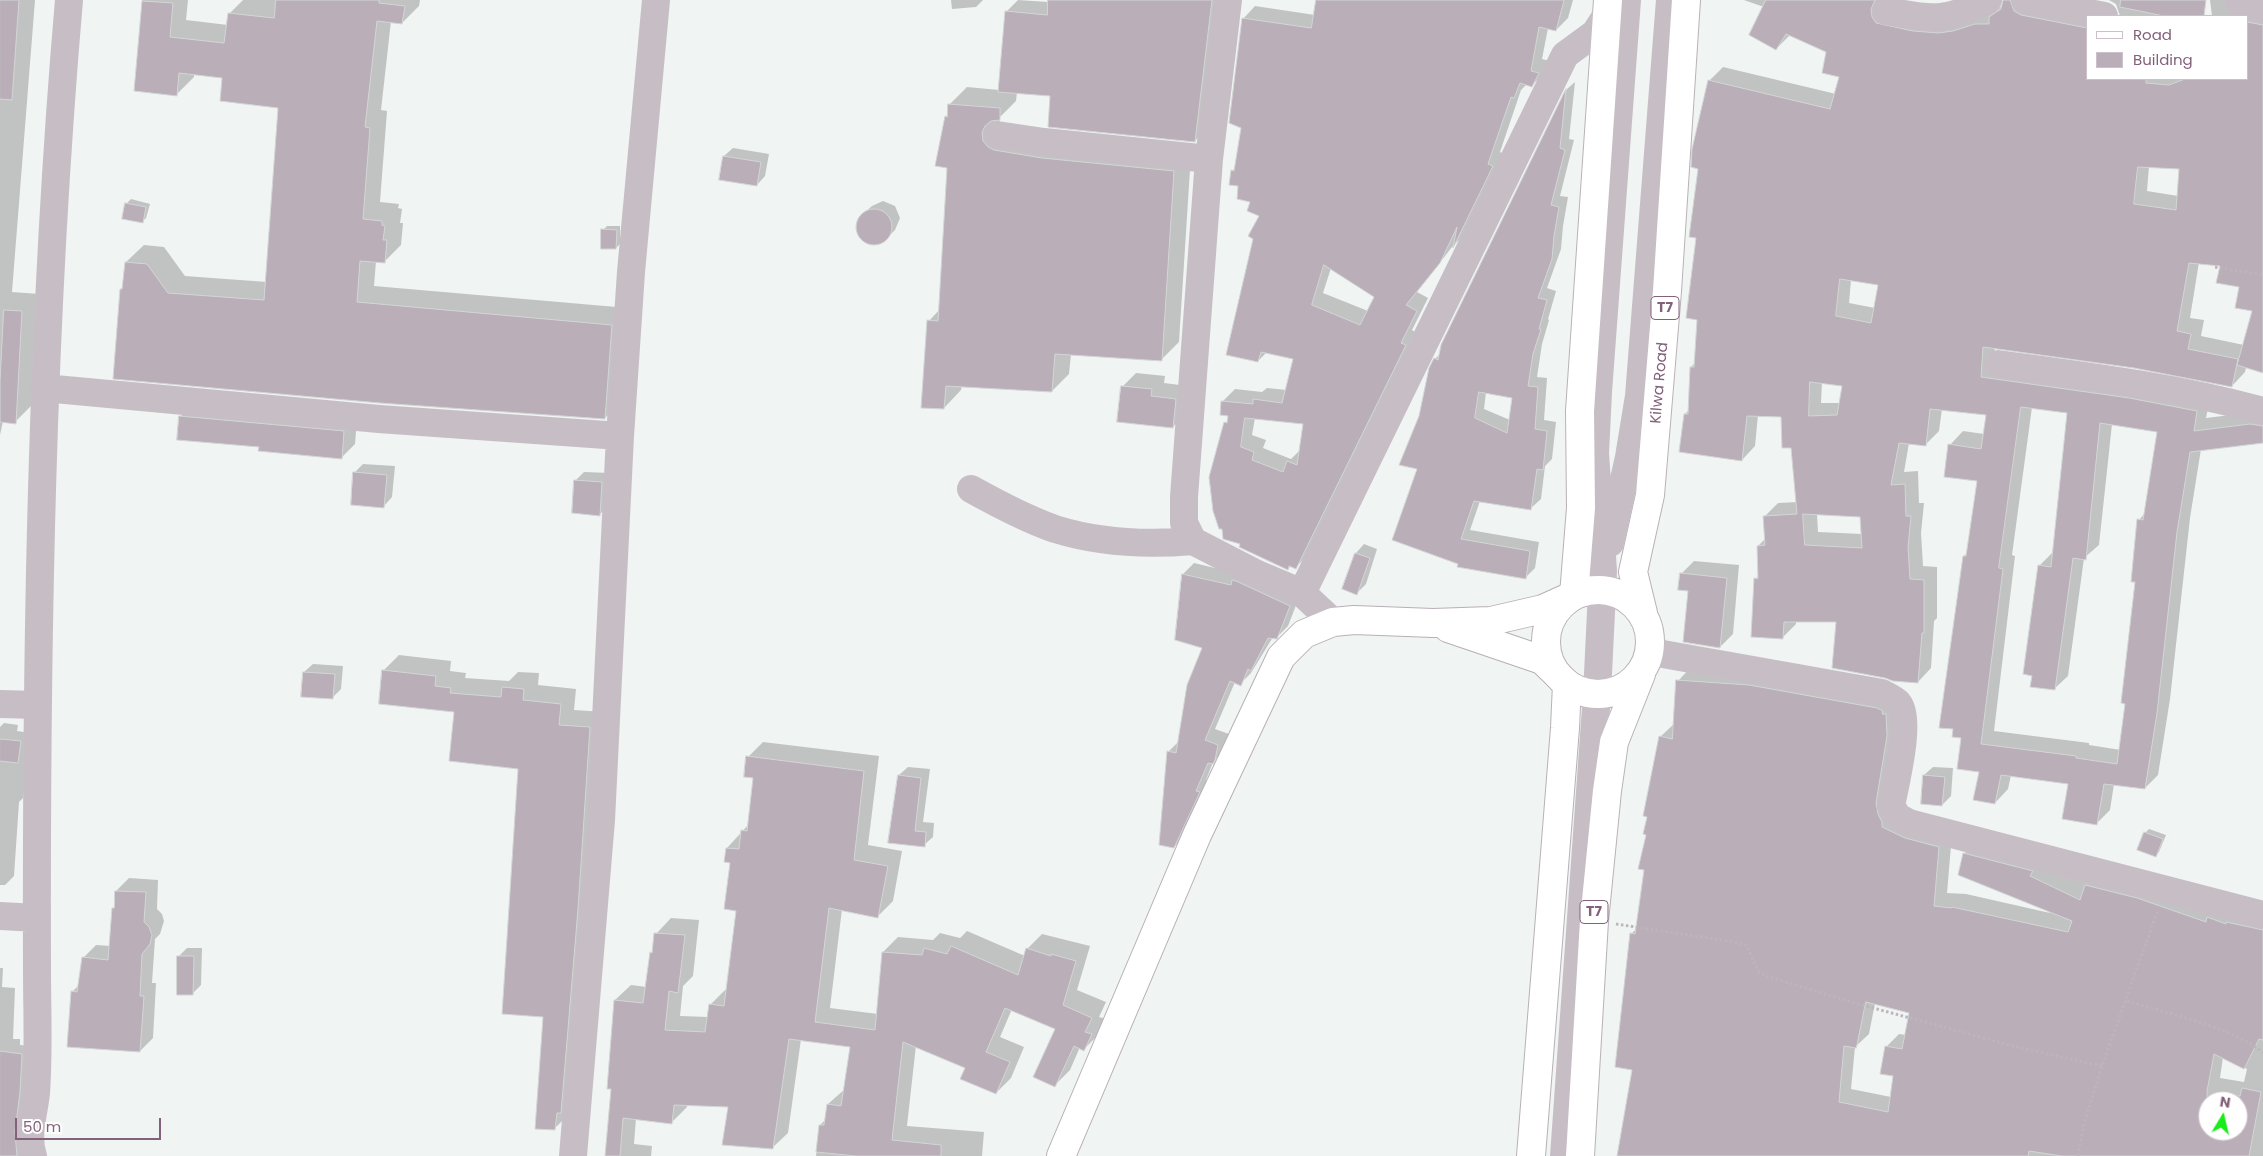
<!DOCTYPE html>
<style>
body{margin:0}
#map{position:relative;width:2263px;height:1156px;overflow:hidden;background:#f0f4f3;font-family:Poppins,sans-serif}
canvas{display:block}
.legend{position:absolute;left:2086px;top:15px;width:162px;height:65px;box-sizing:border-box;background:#fff;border:1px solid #cdc0ca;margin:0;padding:6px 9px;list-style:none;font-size:15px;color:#83617b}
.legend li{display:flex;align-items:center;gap:10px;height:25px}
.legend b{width:25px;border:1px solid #cdc0ca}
.north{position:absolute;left:2198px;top:1091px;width:50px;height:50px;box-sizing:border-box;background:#fff;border:1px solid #cdc0ca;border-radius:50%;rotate:9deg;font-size:14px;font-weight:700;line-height:20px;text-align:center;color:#83617b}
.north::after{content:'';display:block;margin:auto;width:18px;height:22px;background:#18ec19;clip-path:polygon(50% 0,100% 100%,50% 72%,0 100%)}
.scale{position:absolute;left:15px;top:1118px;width:146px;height:22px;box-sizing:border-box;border:2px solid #83617b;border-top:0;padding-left:6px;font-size:15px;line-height:18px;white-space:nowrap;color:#83617b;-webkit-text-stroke:4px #fff;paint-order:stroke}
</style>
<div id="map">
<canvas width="2263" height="1156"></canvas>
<ul class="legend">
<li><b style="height:6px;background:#fff"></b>Road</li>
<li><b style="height:14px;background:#baaeb8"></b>Building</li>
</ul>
<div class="north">N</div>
<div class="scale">50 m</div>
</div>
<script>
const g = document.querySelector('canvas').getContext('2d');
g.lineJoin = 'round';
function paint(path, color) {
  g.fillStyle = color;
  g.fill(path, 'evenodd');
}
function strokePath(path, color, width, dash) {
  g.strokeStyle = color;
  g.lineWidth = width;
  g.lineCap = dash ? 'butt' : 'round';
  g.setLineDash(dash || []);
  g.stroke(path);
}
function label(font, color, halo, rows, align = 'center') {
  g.font = font + ' Poppins,sans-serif';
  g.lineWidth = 5;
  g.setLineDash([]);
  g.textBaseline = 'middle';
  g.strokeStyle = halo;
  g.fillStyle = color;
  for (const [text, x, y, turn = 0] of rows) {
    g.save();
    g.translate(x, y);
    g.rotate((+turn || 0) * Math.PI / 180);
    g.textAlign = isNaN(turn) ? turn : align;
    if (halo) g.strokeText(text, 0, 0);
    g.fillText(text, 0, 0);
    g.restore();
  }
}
paint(new Path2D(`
 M0,0H35L12,292L39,294L32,405L15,422L3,421L0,435Z
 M142,0H188L186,20L228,25L229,14L243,0H420L419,6L402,23L391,21L381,110L387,111L380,202L399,204L398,208L402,209L400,223H403L401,245L384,262L376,261L374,286L628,308L622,401L605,418L121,290L123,288L126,262L144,245L164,247L185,276L267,282L279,107L224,77L194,74V77L177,94L135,90Z
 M951,0H983L976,7L952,9Z
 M1018,0L1048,2L1070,0H1222L1207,128L1195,141L1051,95L1017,92L1016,101L999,118L1000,123L1191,154L1179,342L1162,359L1071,354L1069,374L1052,391L962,385L961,390L944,408L929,321L940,309L949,167L946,117L949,114L950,104L967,87L999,90L1006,12Z
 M1318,0H1573L1568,18L1556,30L1548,28L1542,59L1550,61L1544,74L1531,86L1527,84L1521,90L1500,152L1504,154L1465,234L1452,247L1417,292L1428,298L1412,330L1417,333L1308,555L1296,567L1291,566L1288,569L1226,423L1230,415L1223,401L1235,389L1262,392L1267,388L1287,390L1295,358L1267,352L1258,361L1260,215L1232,171L1236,167L1242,127L1243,19L1255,6L1315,15ZM1331,268L1376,297L1368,311L1323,293ZM1255,418L1304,423L1300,450L1291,459L1263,448L1266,440L1252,435Z
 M1744,0H1884L1997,11L2007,0H2031L2087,16V79H2247V16H2212L2210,0H2227L2263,10V372L2246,367L2245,372L2232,386L2134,366L1995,347L1993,363L2210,398L2206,418L2263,411V441L2201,449L2190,518L2170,699L2158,775L2145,788L2114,784L2110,810L2097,823L2069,782L2011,775L2008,789L1995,803L1962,737L1964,556L1968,552L1978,480L1950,445L1963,431L1984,434L1987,414L1942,409L1939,431L1925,445L1909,443L1904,472L1918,471L1919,503H1924L1921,533L1923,566L1937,567V618L1934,621L1931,668L1918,682L1837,621H1796V624L1783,637L1755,579L1760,575L1758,546L1766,538L1765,516L1778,503L1798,502L1792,447L1782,416L1758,415L1755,446L1742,460L1685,414L1689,410L1691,367L1695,363L1698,318L1697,237L1709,81L1723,67L1836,94L1840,76L1828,51L1790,35L1776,49L1764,7ZM2149,166L2180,168L2178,196L2147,191ZM2199,262L2221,265L2240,286L2253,310L2244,345L2201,336L2204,320L2190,318ZM1851,280L1880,284L1875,308L1849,303ZM1822,382L1843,384L1840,403H1821ZM2032,407L2068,412L2053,552L2039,566L2054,689L2068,676L2084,558L2099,545L2112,424L2159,431L2145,513L2139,520L2137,581L2127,703L2121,750L2089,745V743L1994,731L2015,556L2012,555ZM1817,514L1861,516L1862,534L1818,532Z
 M2109,0H2200L2198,16H2120L2116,4Z
 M1575,82L1569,139L1574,140L1560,196L1568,197L1563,226L1561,249L1547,288L1556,291L1548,319L1549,320L1542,344L1537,377L1547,378L1544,420L1556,422L1552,459L1545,466L1541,499L1531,508L1480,501L1470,530L1539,542L1535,568L1525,578L1459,563L1419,468L1420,417L1435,359L1441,353L1442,345L1567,89ZM1486,392L1513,397L1510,420L1484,409Z
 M733,148L769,154L765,176L757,185L724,156Z
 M131,199L150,204L146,218L142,222L127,203Z
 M883,201L895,206L900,218L895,230L886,239L874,244L862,239L857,227L862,215L872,206Z
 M607,226H620V244L616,248L603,230Z
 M1136,373L1165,376L1164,383L1188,386L1186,413L1173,427L1122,387Z
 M194,403L357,419L355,444L341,458L260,446L180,417Z
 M363,464L395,466L392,497L384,506L354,473Z
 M584,472L610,473L609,506L600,514L576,480Z
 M1364,544L1377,549L1366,584L1357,593L1343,588L1356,553Z
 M1694,561L1739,565L1733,634L1720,647L1681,574Z
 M1194,563L1240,574L1300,595L1288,626L1277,637H1273L1251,673L1240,684L1235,682L1215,729L1229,734L1225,748L1213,762L1206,780L1210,781L1185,836L1174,847L1168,752L1179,741L1204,647L1183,574Z
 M399,655L451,661L450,671L466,673L465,678L509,681L518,672L539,673L538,685L576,689L574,710L605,712L570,1113L555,1128L519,768L456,710L383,671Z
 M313,664L343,666L341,689L332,698L304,672Z
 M1691,667L1890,695V800L1952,834L1947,893L1966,894L2050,913L1964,854L1977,841L2043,863L2088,884L2099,872L2263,915V1156H1625L1633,1069L1631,934L1637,928L1660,737L1674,724L1678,681ZM1875,1003L1911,1012L1906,1035L1899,1034L1886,1047L1895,1075L1891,1097L1851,1089L1855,1047L1869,1034ZM2223,1057L2247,1069L2244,1082L2220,1078ZM2208,1101H2238V1131H2208Z
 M4,723L18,725L17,731L30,733L23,798L19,802L14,876L5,885H0V727Z
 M763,742L879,756L868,845L902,851L893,901L878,916L842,909L830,1008L878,1014L883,952L898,937L933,940L940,933L960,938L967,931L1025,956L1027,949L1042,934L1090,946L1077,990L1106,1002L1099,1017L1106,1019L1099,1034L1084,1049L1080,1047L1070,1070L1055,1085L1057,1028L1012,1009L1000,1037L1024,1047L1011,1078L996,1093L966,1067L916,1045L907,1126L984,1132L982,1156H816L820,1125L826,1119L828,1104L845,1089L851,1045L801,1039L788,1133L772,1148L729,1106L687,1104V1107L672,1122L636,1118L634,1144L652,1146L651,1156H606L613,1088L615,1000L631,985L647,987L656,934L671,918L699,920L693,976L683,986L680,1016L708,1017L710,1005L725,990H728L737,910L731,862L727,848L749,824L755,777L748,757Z
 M908,767L930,769L923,822L934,823L933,837L924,845L890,841L899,775Z
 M1933,767L1953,768L1951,796L1942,805L1924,775Z
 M2149,829L2166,835L2159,852L2155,856L2145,833Z
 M129,878L158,880L157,909L162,914L164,921L160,934L155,939L152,983H156L153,1038L140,1051L72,992L80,984L83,958L96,945L110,946L116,891Z
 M187,948H202L201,985L192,994L179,956Z
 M0,968H3L2,987L15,988L13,1039H20V1045L30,1046L25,1156H0Z`), '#0003');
const building = new Path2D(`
 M0,0H19L12,100L0,99Z
 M276,0H379V3L405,6L402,24L377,21L365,127L370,128L363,219L382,221V225L385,226L383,240H387L385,263L360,261L357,302L612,325L605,419L380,403L113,379L120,289H122L125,262L147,264L168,293L264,300L278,108L220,101L222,78L179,73L177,96L134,91L142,1L173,3L170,37L224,43L228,13L274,18Z
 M1048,0H1212L1195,142L1048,127L1050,96L998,92L1005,11L1047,15Z
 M1316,0H1564L1556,31L1539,27L1531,71L1539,73L1532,87L1520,83L1514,98L1511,97L1488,164L1493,166L1453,248L1457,227L1440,263L1406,305L1417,311L1401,343L1406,345L1296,569L1289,566L1288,570L1239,547L1240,544L1223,539L1222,529H1219L1213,511L1209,477L1224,422L1227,423L1228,416L1220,415L1221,401L1253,404V399L1282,403L1293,359L1261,352L1258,362L1226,355L1253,239L1248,236L1259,216L1247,211L1250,202L1237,199L1238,186L1229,185L1231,170L1234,171L1241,128L1229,123L1242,18L1311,28ZM1324,265L1374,297L1360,325L1312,305ZM1245,418L1303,424L1297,465L1287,461L1283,472L1252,460L1254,452L1241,447Z
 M1766,0H1875L1871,9L1872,17L1876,23L1913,31L1938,33L1953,31L1975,24H1989V17L2001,9L2003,0H2010L2014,11L2021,15L2087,28V79H2146V83L2169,85L2185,79H2247V22L2263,25V373L2237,365L2252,311L2235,308L2239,287L2216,283L2220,266L2189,263L2177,331L2191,334L2188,349L2238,359L2232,387L2134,368L1983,347L1981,377L2129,398L2197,411L2194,431L2250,424L2263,426V443L2190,452L2177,532L2157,713L2145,789L2104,784L2097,825L2062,819L2068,784L2001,775L1995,804L1973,800L1979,772L1957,769L1961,738L1952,737L1953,729L1939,728L1963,556H1966L1977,481L1944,477L1948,444L1981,449L1986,415L1930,409L1926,446L1899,443L1891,485L1905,484L1906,516H1911L1908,547L1910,579L1924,580V633H1922L1918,683L1893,681L1885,678L1832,668L1836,622H1784L1783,639L1751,637L1754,578L1758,579L1757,546L1765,545L1763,516L1797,514L1791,448H1782L1781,417L1747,416L1742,461L1679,452L1684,414H1688L1690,367H1694L1697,320L1686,318L1696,238L1689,237L1698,169L1691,167L1692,149L1708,80L1830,109L1839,77L1822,73L1826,52L1786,34L1776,50L1749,35ZM2138,167L2179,169L2176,210L2134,204ZM1840,279L1878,285L1871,323L1836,316ZM1810,382L1842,386L1837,415L1809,416ZM2021,407L2067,413L2051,567L2038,565L2023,674L2032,676L2030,687L2055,690L2073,558L2086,560L2100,423L2157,432L2143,520L2137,519L2131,582H2135L2121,703L2125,704L2117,764L2076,758V756L1981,744L2003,569L1999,568ZM1803,514L1860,517L1862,548L1805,545Z
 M2121,0H2206L2204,16H2164L2120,7Z
 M1566,89L1560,148L1565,150L1551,205L1559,207L1554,236L1552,259L1538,298L1547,300L1539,329H1541L1533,354L1528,386L1538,387L1535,429L1547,431L1543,470L1537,469L1531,510L1474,501L1461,539L1530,551L1526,579L1457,567L1458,564L1392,540L1417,469L1399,465L1419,416L1429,368L1434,358L1438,360L1441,345ZM1479,392L1512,398L1507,433L1475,418Z
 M948,104L1000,108V120L991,121L985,126L982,132L983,141L988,147L994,150L1042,158L1174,171L1162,361L1055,354L1052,392L946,386L944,409L921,408L927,320L938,321L947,168L935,166L945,116L947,117Z
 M723,156L761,162L757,186L719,180Z
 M125,203L146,207L143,223L122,219Z
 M856 227a18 18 0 1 1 36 0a18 18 0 1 1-36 0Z
 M601,229L617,230L616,249H601Z
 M4,310L22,311L16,424L0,422V381Z
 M1121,386L1152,389L1151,396L1176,399L1173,428L1117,422Z
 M179,416L344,431L342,459L258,451L259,447L177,440Z
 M353,472L387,475L384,508L351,505Z
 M574,480L602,482L600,516L572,513Z
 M1355,553L1370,558L1357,595L1342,589Z
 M1680,573L1727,578L1720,648L1683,642L1688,591L1678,590Z
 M1182,574L1231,585L1232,580L1236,581L1290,606L1277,639L1268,638L1251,671L1248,669L1241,686L1230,681L1205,740L1218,745L1215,760L1213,764L1208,763L1196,791L1200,792L1174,848L1159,845L1167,751L1176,753L1187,685L1202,648L1175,640Z
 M382,670L436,676L435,686L451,688L450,693L501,697L502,687L524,689L523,700L561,704L559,725L590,727L578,909L561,1113H557L555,1130L535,1129L543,1017L502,1014L518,769L449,761L454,712L379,704Z
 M303,672L335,674L333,699L301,697Z
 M1676,680L1749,685L1877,708L1883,711L1882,714H1886L1887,736L1876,803L1878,814L1882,822V827L1905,838L1939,847L1934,906L1951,908L1952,907L2068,932L2072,921L1958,875L1963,853L2033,871L2030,876L2080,900L2085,885L2137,898L2206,922L2207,917L2226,924V922L2263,930V1040L2259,1039L2244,1069L2214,1054L2207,1091L2208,1131H2238V1096H2240L2242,1088L2261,1092L2249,1156H2062L2029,1151L2028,1156H1617L1632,1070L1615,1067L1630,933L1635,934L1644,870L1638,869L1646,835L1643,834L1647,817L1643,816L1659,736L1672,739ZM1866,1002L1909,1013L1902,1049L1885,1046L1880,1074L1893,1076L1888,1112L1839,1102L1844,1046L1856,1048Z
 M0,739L21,741L18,763L0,761Z
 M746,756L864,771L854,860L888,866L878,918L829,908L815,1022L875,1030L882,952L922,955L924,948L947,954L951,946L1018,975L1026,948L1051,956V954L1076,961L1063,1005L1092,1018L1085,1032L1092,1034L1084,1051L1074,1046L1055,1087L1033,1077L1055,1029L1005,1008L986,1052L1010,1062L996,1094L960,1079L965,1068L903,1042L892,1140L941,1145V1156H856L816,1152L819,1125H824L827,1104L841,1106L850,1047L789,1039L773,1149L722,1145L728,1107L674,1105L672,1124L623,1118L620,1156H605L611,1089H607L614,1000L643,1003L650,952L652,953L654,933L685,935L678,993L669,991L665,1030L705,1032L709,1004L724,1006L736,911L724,909L730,863L724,862L726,848L739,849L741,830L747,831L753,778L744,777Z
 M898,775L921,778L915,831L926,832L925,847L888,843Z
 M1923,775L1945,777L1942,806L1921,804Z
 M2144,832L2163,839L2156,857L2137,850Z
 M115,891L146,892L144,922L149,927L152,935L150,944L142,954L140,996H144L140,1052L67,1047L71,991L77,992L82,957L108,960L112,908H114Z
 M177,956H194L193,995H177Z
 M0,1051L22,1054L20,1092L15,1132L17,1156H0Z`);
paint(building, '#baaeb8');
strokePath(building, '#d3d5d5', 1);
const major = new Path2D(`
 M1448,628L1542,660L1567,684
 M1061,1156L1197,835L1281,657L1304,634L1333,622L1354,620L1433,623L1491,621L1543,609L1574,595`);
const highway = new Path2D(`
 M1546 642a52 52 0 1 1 104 0a52 52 0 1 1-104 0Z
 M1574,595L1581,508L1580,411L1608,0
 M1643,613L1633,572L1650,495L1667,291L1686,0
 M1531,1156L1565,728L1567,684
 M1580,1156L1594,921L1607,791L1614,742L1641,674`);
strokePath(major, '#b9afb7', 30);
strokePath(highway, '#b9b1b7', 30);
strokePath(new Path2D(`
 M2215,267L2263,275
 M1616,924L1734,942L1746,945L1759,972L1766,976L1851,1002L2017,1047L2102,1066
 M2127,1001C2165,1013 2234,1027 2263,1053
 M2078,1156L2084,1123L2102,1066L2157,912`), '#bcb6bb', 3, [2.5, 2.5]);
strokePath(new Path2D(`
 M1228,0L1209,159L1184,497V523L1193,541L1257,574L1302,593L1333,622
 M2025,0L2104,16
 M2238,0L2240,4L2263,10
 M1886,11C1932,19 1945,23 1988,0
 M997,135L1044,142L1209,159
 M1998,364C2087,376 2176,387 2263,411
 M44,388L379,419L620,436
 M971,489C998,504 1026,519 1055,529C1100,543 1147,545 1193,541
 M1610,543L1629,457L1639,396L1670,0
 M1302,593L1565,55L1595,33L1606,16
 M1651,643L1657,653L1882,693C1887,696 1894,699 1898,703C1912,718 1895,785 1891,806L1898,817L1909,823L2263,915
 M0,704L37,705
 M0,916L37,918
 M33,1156C26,1136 34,1113 36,1093C39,1052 37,1011 37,971C36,647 41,323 69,0
 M573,1156L601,820L620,436L631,272L656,0
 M1564,1156L1597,694L1603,571L1595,453L1598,392L1627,0`), '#c7bec5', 28);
strokePath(major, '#fff', 28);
strokePath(highway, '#fff', 28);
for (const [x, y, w] of [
 [1665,308,28],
 [1594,912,28]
]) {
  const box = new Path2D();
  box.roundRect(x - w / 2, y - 11.5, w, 23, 4);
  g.fillStyle = '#fff';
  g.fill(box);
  strokePath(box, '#83617b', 1);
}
label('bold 14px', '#83617b', null, [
 ["T7",1665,308],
 ["T7",1594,912]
]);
label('15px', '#83617b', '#fff', [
 ["Kilwa Road",1660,383,-85]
]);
</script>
